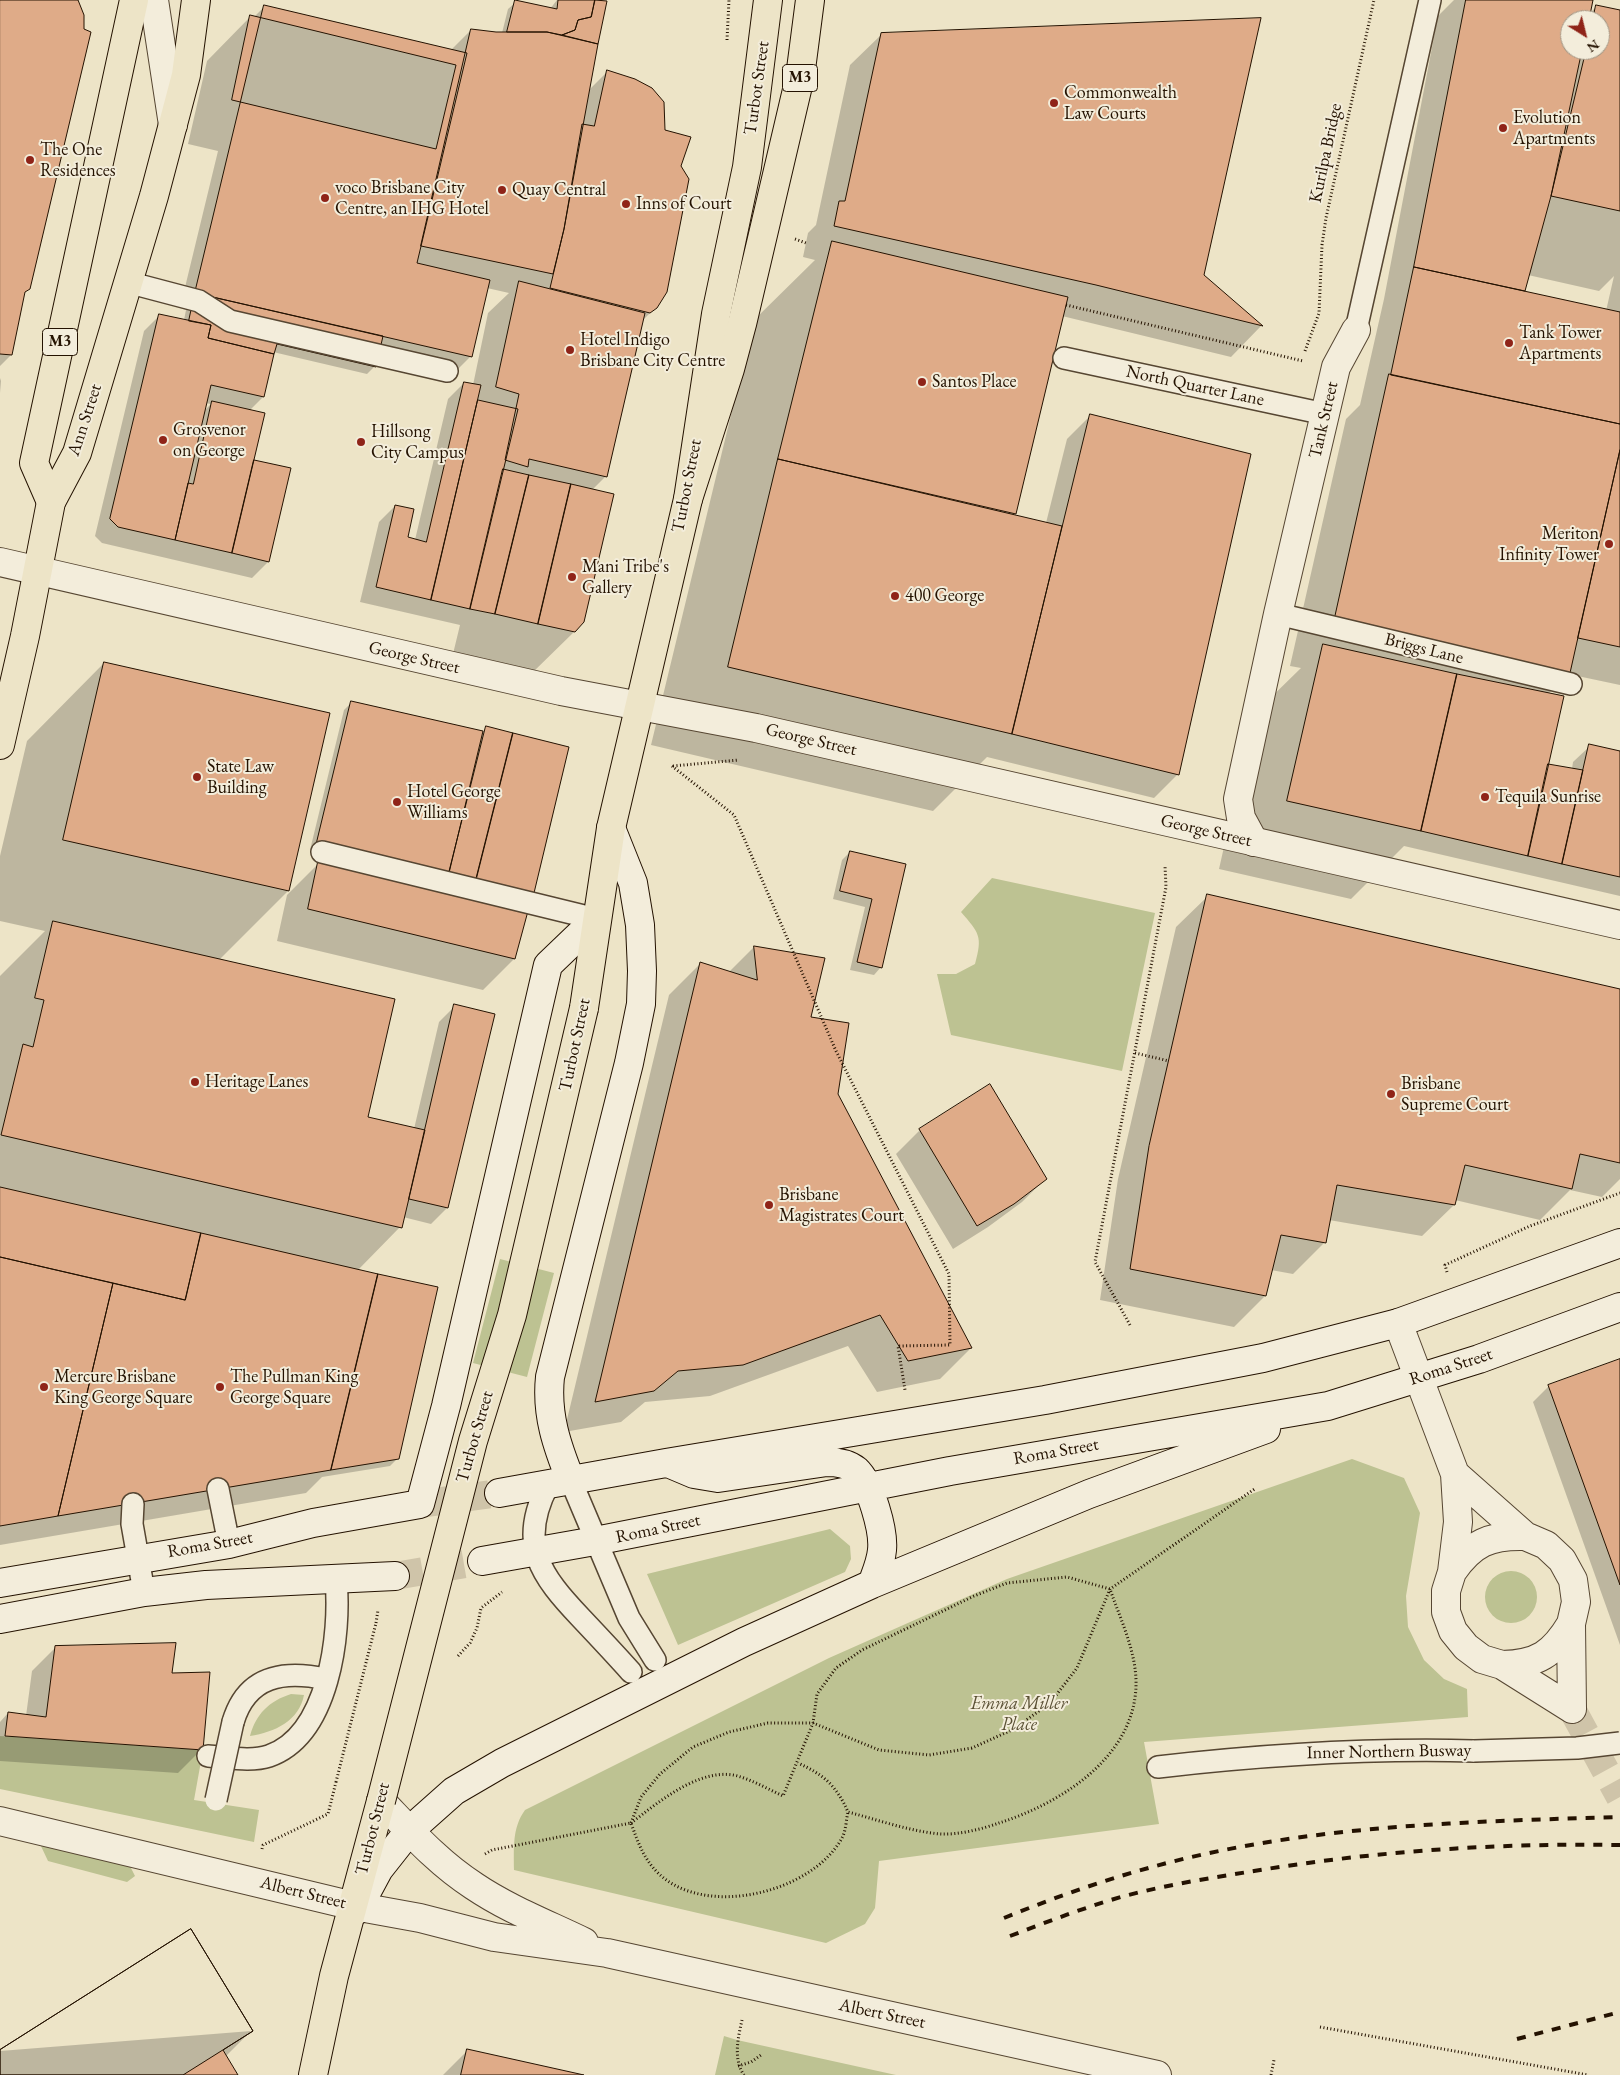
<!DOCTYPE html>
<style>
body{margin:0}
#map{position:relative;width:1620px;height:2075px;overflow:hidden;background:#ede4c7;font-family:"EB Garamond",serif}
canvas{display:block}
.north{position:absolute;left:1560px;top:10px;width:50px;height:50px;box-sizing:border-box;background:#f3eddb;border:1px solid #a09584;border-radius:50%;rotate:144deg;font-size:14px;font-weight:700;line-height:20px;text-align:center;color:#241201}
.north::after{content:'';display:block;margin:auto;width:18px;height:22px;background:#8f2418;clip-path:polygon(50% 0,100% 100%,50% 72%,0 100%)}
</style>
<div id="map">
<canvas width="1620" height="2075"></canvas>
<div class="north">N</div>
</div>
<script>
const g = document.querySelector('canvas').getContext('2d');
g.lineJoin = 'round';
function paint(path, color) {
  g.fillStyle = color;
  g.fill(path, 'evenodd');
}
function strokePath(path, color, width, dash) {
  g.strokeStyle = color;
  g.lineWidth = width;
  g.lineCap = dash ? 'butt' : 'round';
  g.setLineDash(dash || []);
  g.stroke(path);
}
function label(font, color, halo, rows, align = 'center') {
  g.font = font + ' "EB Garamond",serif';
  g.lineWidth = 4;
  g.setLineDash([]);
  g.textBaseline = 'middle';
  g.strokeStyle = halo;
  g.fillStyle = color;
  for (const [text, x, y, turn = 0] of rows) {
    g.save();
    g.translate(x, y);
    g.rotate((+turn || 0) * Math.PI / 180);
    g.textAlign = isNaN(turn) ? turn : align;
    if (halo) g.strokeText(text, 0, 0);
    g.fillText(text, 0, 0);
    g.restore();
  }
}
paint(new Path2D(`
 M992,878L1155,913L1122,1071L951,1035L937,974H956L975,964C983,936 979,933 961,912Z
 M500,1259L554,1273L527,1377L473,1363Z
 M1352,1459L1404,1478L1420,1513L1406,1596L1408,1627L1424,1660L1444,1679L1467,1689L1468,1717L1144,1742L1159,1824L879,1861L875,1908L865,1924L826,1943L514,1870C514,1848 512,1828 525,1810L829,1658L1007,1579Z
 M830,1529L850,1546L851,1559L845,1572L678,1645L647,1574Z
 M1485 1597a26 26 0 1 1 52 0a26 26 0 1 1-52 0Z
 M291,1694L304,1695C299,1721 275,1732 250,1736C256,1714 269,1701 291,1694Z
 M0,1736L203,1750L194,1800L259,1810L254,1842L0,1789Z
 M40,1844L128,1862L135,1876L127,1882L48,1861Z
 M724,2036L737,2040L896,2075H715Z`), '#bdc292');
paint(new Path2D(`
 M0,0H77L29,289L24,293L11,355L0,366Z
 M557,0H572L597,43L588,91L607,72L664,131L680,166L656,307L642,321L606,476L592,490L575,631L530,675L452,658L460,625L360,602L379,522L395,506L406,538L415,540L448,399L464,383L473,385L488,313L509,293L487,288L471,356L455,372L378,354L375,366L367,374L273,352L263,397L249,411L252,461L289,469L268,562L252,578L102,543L95,536L144,331L160,315L184,320L186,310L180,308L218,151L188,144L207,61L251,16L254,17L264,7L451,50L471,30L502,33L508,9L516,2L550,9ZM205,403L211,404L203,412Z
 M1454,0H1592L1589,14L1597,6L1620,11V685L1568,674L1548,694L1547,765L1572,769L1573,762L1590,746L1620,752V896L1404,846L1351,899L1219,869L1254,714L1301,668L1290,666L1346,419L1360,405L1384,299L1438,16ZM1570,20H1600V50H1570ZM1528,275L1599,291L1614,276L1606,311L1523,292Z
 M882,34L1202,275L1261,326L1231,357L1062,316L1014,515L1046,523L1067,439L1091,415L1178,774L1154,798L987,757L933,811L651,745L754,320L815,260L803,257L808,233L816,225L850,65Z
 M0,378L1,381L0,393Z
 M104,663L288,891L219,960L366,1118L414,1129L439,1022L455,1006L447,1208L431,1224L403,1217L400,1227L357,1271L398,1458L390,1466L322,1477L306,1493L0,1545V976L45,931L0,921V856L27,741Z
 M352,702L482,732L486,728L526,912L514,959L483,990L277,941L287,895L319,863L431,878L310,850L344,710Z
 M850,852L905,864L881,967L874,975L850,970L865,907L833,899L842,860Z
 M1208,896L1620,990V1179L1602,1197L1570,1190L1540,1220L1455,1200L1454,1205L1422,1236L1329,1220L1325,1242L1293,1274L1271,1270L1265,1296L1234,1327L1100,1300L1118,1179L1176,927Z
 M754,947L823,959L810,1018L837,1094L971,1348L940,1379L877,1392L848,1346L710,1396L645,1402L621,1422L564,1432L669,995L700,964L729,972Z
 M989,1086L1045,1179L1022,1202L988,1227L953,1249L896,1154L920,1130Z
 M1620,1360V1645L1533,1402L1549,1386Z
 M56,1647L171,1675L202,1749L178,1773L0,1761V1722L8,1713L26,1716L32,1671Z
 M251,2031L226,2056L236,2075H0V2051Z
 M468,2050L579,2075H443Z`), '#0003');
const building = new Path2D(`
 M0,0H78L84,15V29L91,32L30,289L25,292L12,355L0,354Z
 M515,0L557,9L558,0H595L591,17L578,20L575,30L562,35L547,32H507Z
 M595,0L607,1L598,44L562,35L575,30L578,20L591,17Z
 M1466,0H1593L1589,20H1570V50H1582L1551,196L1525,291L1414,267Z
 M264,5L467,53L417,263L490,280L472,357L195,293Z
 M1596,5L1620,10V211L1551,196L1586,50H1600V20H1593Z
 M250,15L456,65L436,149L232,100Z
 M1261,18L1204,275L1263,326L1096,285L834,226L839,201H845L881,33Z
 M471,29L496,32H547L598,44L564,229L553,274L421,246Z
 M607,70L635,79L652,88L664,102L665,130L691,137L681,166L689,179L667,292L657,308L650,313L550,288L564,229L582,124L594,126Z
 M832,241L1068,297L1016,514L778,459Z
 M1414,267L1620,312V424L1391,375Z
 M519,281L645,313L607,477L529,459L528,467L505,460L519,394L496,387Z
 M195,293L383,336L376,367L277,344L274,354L208,338L211,325L189,321Z
 M159,314L211,325L208,338L274,354L264,397L211,385L175,540L118,527L110,519Z
 M1389,374L1620,424V450L1570,673L1334,622Z
 M464,382L481,385L431,600L376,587L395,505L414,509L408,537L426,542Z
 M478,400L518,409L470,609L431,600Z
 M212,401L265,413L232,553L175,540L188,483L193,484Z
 M1090,414L1251,454L1179,775L1012,734Z
 M1620,450V647L1578,638Z
 M778,459L1062,526L1012,734L728,667Z
 M254,460L291,468L269,562L232,553Z
 M503,469L529,475L495,614L470,609Z
 M529,475L571,484L538,624L495,614Z
 M571,484L614,494L584,622L575,632L538,624Z
 M1323,644L1457,674L1421,831L1287,801Z
 M104,662L330,713L289,891L63,840Z
 M1457,674L1564,696L1528,856L1421,831Z
 M351,701L483,731L449,873L317,842Z
 M486,726L513,733L476,880L449,873Z
 M513,733L569,747L534,893L476,880Z
 M1589,744L1620,751V877L1562,864Z
 M1548,764L1583,770L1562,864L1528,856Z
 M850,851L906,864L882,968L857,962L872,899L840,891Z
 M318,862L528,911L515,959L308,909Z
 M1207,894L1620,989V1163L1580,1154L1572,1189L1465,1165L1455,1205L1337,1185L1326,1243L1281,1235L1266,1296L1130,1269L1149,1146Z
 M53,921L395,999L368,1117L425,1130L402,1228L1,1135L23,1044L33,1047L44,1000L35,998Z
 M754,946L825,958L811,1017L849,1023L838,1094L972,1348L908,1361L880,1315L743,1365L678,1371L654,1391L595,1402L700,962L757,980Z
 M454,1004L495,1014L448,1208L409,1199Z
 M990,1084L1047,1179L1014,1204L977,1226L919,1129Z
 M0,1187L201,1233L185,1300L0,1257Z
 M201,1233L378,1274L331,1470L58,1516L113,1283L185,1300Z
 M0,1257L113,1283L58,1516L0,1526Z
 M378,1274L438,1287L399,1459L331,1470Z
 M1620,1359V1585L1548,1385Z
 M176,1643L172,1673L210,1672L203,1750L5,1736L8,1712L46,1717L55,1646Z
 M191,1929L253,2031L223,2050L238,2075H0V2050Z
 M191,1929L253,2031L183,2075H0V2050Z
 M467,2049L584,2075H461Z`);
paint(building, '#dfab88');
strokePath(building, '#241201', 1);
strokePath(new Path2D(`
 M1572,1709L1620,1797`), '#cfc4a9', 28, [28, 14]);
strokePath(new Path2D(`
 M420,1504L499,1493
 M395,1576L482,1561`), '#cfc4a9', 28, [28, 14]);
const service = new Path2D(`
 M127,282L199,301L230,321L447,371
 M1356,330L1430,0
 M1064,358L1325,414
 M1278,614L1571,684
 M322,852L596,919
 M571,1481L629,1618L655,1660
 M548,1485C517,1544 541,1576 581,1618C598,1636 615,1654 631,1672
 M218,1489L229,1544
 M133,1504L132,1524L144,1592
 M233,1722C247,1675 284,1670 326,1679
 M208,1756C227,1757 251,1762 269,1756C329,1735 341,1634 336,1580
 M1158,1767C1263,1755 1368,1748 1474,1751`);
const minor = new Path2D(`
 M154,0L173,125
 M1254,842L1241,818L1238,799L1278,614L1336,367L1356,330
 M0,1821L354,1906`);
const tertiary = new Path2D(`
 M0,562L561,691L756,728L1620,925
 M1398,1323L1455,1474L1458,1522L1452,1572L1446,1591V1612L1453,1631L1466,1647L1482,1659L1502,1665L1572,1709
 M1455,1474L1525,1536L1546,1545L1562,1560L1573,1580L1576,1602L1571,1624L1572,1709
 M1452,1572C1472,1543 1490,1535 1525,1536
 M1502,1665C1538,1664 1553,1654 1571,1624
 M381,1801C410,1831 438,1863 474,1886C508,1909 547,1924 584,1942
 M354,1906L420,1918L494,1937L607,1953L1157,2075`);
const secondary = new Path2D(`
 M668,1463L694,1474L718,1478L827,1462C837,1462 847,1463 856,1470C871,1484 884,1531 882,1550C881,1562 876,1573 872,1584
 M571,1481C557,1446 546,1415 550,1377L629,1063L641,1004L642,971L640,925L633,883L611,828
 M499,1493L666,1463L1045,1400L1263,1358L1398,1323L1620,1243
 M482,1561L595,1541L950,1471L1328,1406L1479,1359L1620,1307
 M0,1583L229,1544L313,1523L420,1504L446,1406L548,965L596,919
 M0,1619L144,1592L206,1585L395,1576
 M357,1910L379,1869L409,1831L454,1791L502,1763L744,1642L872,1584L1089,1494L1266,1429`);
const primary = new Path2D(`
 M0,745L25,636L51,502L77,453L154,196L186,75L196,0
 M584,1008L611,828L688,499L716,314L747,167L768,0
 M313,2075L334,1976L381,1801`);
const motorway = new Path2D(`
 M688,499L730,369L742,324L800,77L810,0
 M51,502L34,463L134,0`);
strokePath(service, '#564632', 24);
strokePath(minor, '#564632', 30);
strokePath(tertiary, '#564632', 30);
strokePath(secondary, '#241201', 30);
strokePath(primary, '#241201', 30);
strokePath(motorway, '#241201', 30);
strokePath(new Path2D(`
 M727,40L729,0
 M795,239L806,243
 M1066,305L1303,361
 M1305,351L1319,313L1322,245L1326,218L1374,0
 M672,766L734,815L836,1051L949,1274L950,1345L898,1346L905,1390
 M673,766L739,760
 M1135,1053L1169,1061
 M1447,1272L1445,1265L1530,1226L1620,1193
 M1130,1325L1095,1262L1166,887L1165,866
 M376,1623L378,1610
 M458,1656L470,1643L477,1628L481,1608L502,1592
 M631,1823C659,1802 703,1764 741,1777C756,1782 770,1790 783,1796L813,1723L817,1694L836,1668L862,1650L974,1596L1007,1583L1067,1577L1110,1589C1120,1618 1135,1649 1136,1680C1138,1755 1062,1803 999,1823C982,1829 959,1835 940,1834C909,1831 878,1820 848,1812C836,1785 824,1775 798,1763
 M631,1823L641,1797L660,1774L693,1747L729,1732L768,1723H813L879,1750L929,1755L972,1748L1014,1729L1050,1703L1077,1668L1110,1589L1256,1488
 M262,1849L263,1845L328,1814L336,1782
 M485,1854L492,1850L631,1823C638,1842 643,1858 658,1873C705,1919 812,1893 842,1838C846,1831 846,1820 848,1812
 M742,2020C738,2038 733,2059 744,2075
 M738,2066L751,2062L761,2055
 M1271,2075L1274,2060`), '#241201', 3, [1, 2.5]);
strokePath(service, '#f3eddb', 21);
strokePath(minor, '#f3eddb', 28);
strokePath(tertiary, '#f3eddb', 28);
strokePath(secondary, '#f3eddb', 28);
strokePath(primary, '#ede4c7', 28);
strokePath(motorway, '#ede4c7', 28);
strokePath(new Path2D(`
 M1004,1918C1075,1889 1148,1865 1224,1850C1354,1824 1488,1821 1620,1817
 M1010,1936C1047,1922 1083,1908 1121,1897C1165,1885 1210,1878 1254,1871C1376,1851 1497,1843 1620,1845
 M1517,2039L1620,2012`), '#241201', 4, [9, 9]);
const serviceBridge = new Path2D(`
 M1474,1751L1577,1748L1620,1743
 M216,1800L233,1722`);
const primaryBridge = new Path2D(`
 M381,1801L473,1441L512,1315L584,1008`);
strokePath(serviceBridge, '#564632', 24, []);
strokePath(primaryBridge, '#241201', 30, []);
strokePath(new Path2D(`
 M336,1782L376,1623
 M1320,2027L1588,2075`), '#241201', 3, [1, 2.5]);
strokePath(serviceBridge, '#f3eddb', 21);
strokePath(primaryBridge, '#ede4c7', 28);
for (const [x, y, r, color] of [
 [1054,103,5,"#8f2418"],
 [1503,128,5,"#8f2418"],
 [30,160,5,"#8f2418"],
 [502,190,5,"#8f2418"],
 [325,198,5,"#8f2418"],
 [626,204,5,"#8f2418"],
 [1509,343,5,"#8f2418"],
 [570,350,5,"#8f2418"],
 [922,382,5,"#8f2418"],
 [163,440,5,"#8f2418"],
 [361,442,5,"#8f2418"],
 [1609,544,5,"#8f2418"],
 [572,577,5,"#8f2418"],
 [895,596,5,"#8f2418"],
 [197,777,5,"#8f2418"],
 [1485,797,5,"#8f2418"],
 [397,802,5,"#8f2418"],
 [195,1082,5,"#8f2418"],
 [1391,1094,5,"#8f2418"],
 [769,1205,5,"#8f2418"],
 [44,1387,5,"#8f2418"],
 [220,1387,5,"#8f2418"]
]) {
  const dot = new Path2D();
  dot.arc(x, y, r, 0, 2 * Math.PI);
  g.fillStyle = color;
  g.fill(dot);
  strokePath(dot, '#f3eddb', 2);
}
for (const [x, y, w] of [
 [800,78,35],
 [60,342,35]
]) {
  const box = new Path2D();
  box.roundRect(x - w / 2, y - 13.5, w, 27, 4);
  g.fillStyle = '#f3eddb';
  g.fill(box);
  strokePath(box, '#241201', 1);
}
label('bold 16px', '#241201', null, [
 ["M3",800,78],
 ["M3",60,342]
]);
label('18px', '#241201', '#f3eddb', [
 ["Turbot Street",757,88,-82],
 ["Kurilpa Bridge",1326,153,-78],
 ["North Quarter Lane",1195,386,12],
 ["Ann Street",85,420,-72],
 ["Tank Street",1324,420,-77],
 ["Turbot Street",687,486,-79],
 ["Briggs Lane",1424,649,14],
 ["George Street",414,658,13],
 ["George Street",811,740,13],
 ["George Street",1206,831,13],
 ["Turbot Street",575,1045,-78],
 ["Roma Street",1451,1367,-18],
 ["Turbot Street",475,1437,-74],
 ["Roma Street",1056,1452,-10],
 ["Roma Street",658,1529,-12],
 ["Roma Street",210,1545,-10],
 ["Inner Northern Busway",1389,1752,-1],
 ["Turbot Street",373,1829,-76],
 ["Albert Street",303,1893,14],
 ["Albert Street",882,2014,12]
]);
label('18px', '#241201', '#f3eddb', [
 ["Commonwealth",1064,93],
 ["Law Courts",1064,114],
 ["Evolution",1513,118],
 ["Apartments",1513,139],
 ["The One",40,150],
 ["Residences",40,171],
 ["voco Brisbane City",335,188],
 ["Centre, an IHG Hotel",335,209],
 ["Quay Central",512,190],
 ["Inns of Court",636,204],
 ["Tank Tower",1519,333],
 ["Apartments",1519,354],
 ["Hotel Indigo",580,340],
 ["Brisbane City Centre",580,361],
 ["Santos Place",932,382],
 ["Grosvenor",173,430],
 ["on George",173,451],
 ["Hillsong",371,432],
 ["City Campus",371,453],
 ["Meriton",1599,534,"right"],
 ["Infinity Tower",1599,555,"right"],
 ["Mani Tribe's",582,567],
 ["Gallery",582,588],
 ["400 George",905,596],
 ["State Law",207,767],
 ["Building",207,788],
 ["Hotel George",407,792],
 ["Williams",407,813],
 ["Tequila Sunrise",1495,797],
 ["Heritage Lanes",205,1082],
 ["Brisbane",1401,1084],
 ["Supreme Court",1401,1105],
 ["Brisbane",779,1195],
 ["Magistrates Court",779,1216],
 ["Mercure Brisbane",54,1377],
 ["King George Square",54,1398],
 ["The Pullman King",230,1377],
 ["George Square",230,1398]
], 'left');
label('italic 18px', '#5a5034', '#f3eddb', [
 ["Emma Miller",1019,1704],
 ["Place",1019,1725]
]);
</script>
